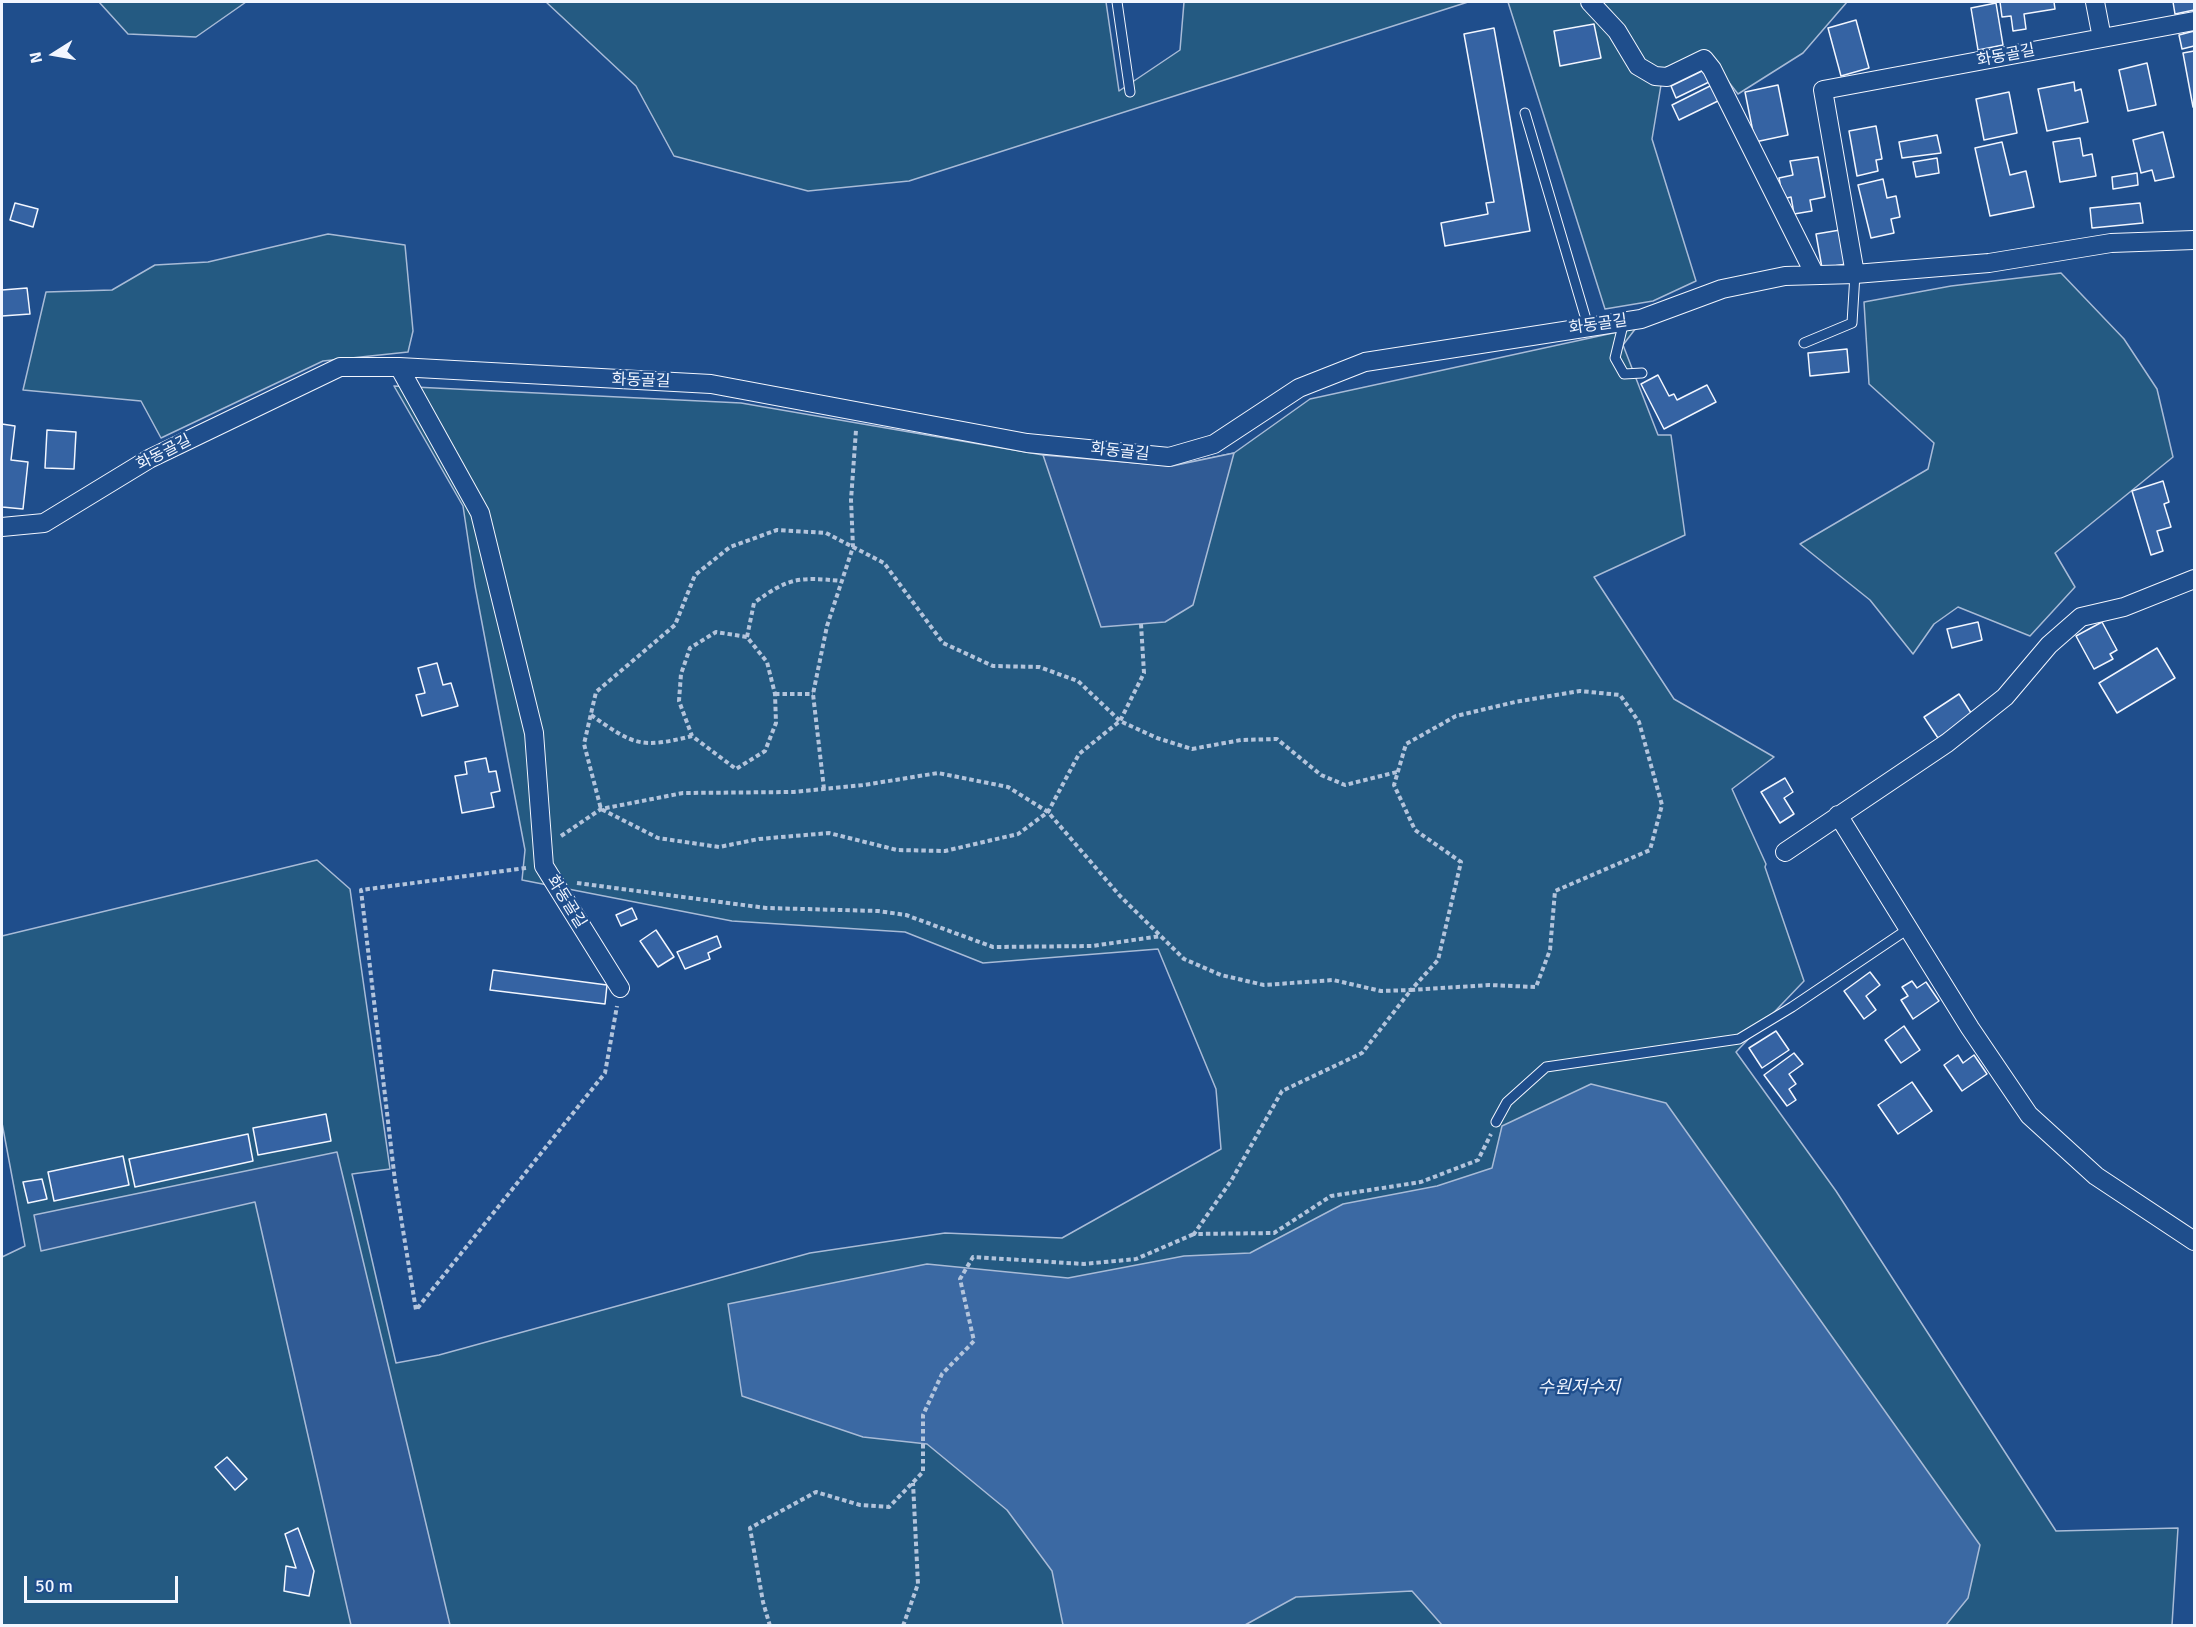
<!DOCTYPE html>
<meta charset="utf-8">
<style>
body{margin:0}
#map{position:relative;width:2196px;height:1627px;overflow:hidden;background:#1f4e8c;font-family:Signika,sans-serif}
canvas{display:block}
.frame{position:absolute;inset:0;border:3px solid #f2f6ff;pointer-events:none}
.north{position:absolute;left:24px;top:24px;width:60px;height:60px;-webkit-text-stroke:4px #1f4e8c;paint-order:stroke;rotate:259deg;font-size:16px;font-weight:700;line-height:24px;text-align:center;color:#f2f6ff}
.north::after{content:'';display:block;margin:auto;width:21px;height:27px;background:#f2f6ff;clip-path:polygon(50% 0,100% 100%,50% 72%,0 100%)}
.scale{position:absolute;left:24px;top:1576px;width:154px;height:27px;box-sizing:border-box;border:3px solid #f2f6ff;border-top:0;padding-left:8px;font-size:18px;line-height:21px;white-space:nowrap;color:#f2f6ff;-webkit-text-stroke:4px #1f4e8c;paint-order:stroke}
</style>
<div id="map">
<canvas width="2196" height="1627"></canvas>
<div class="frame"></div>
<div class="north">N</div>
<div class="scale">50 m</div>
</div>
<script>
const g = document.querySelector('canvas').getContext('2d');
g.lineJoin = 'round';
function paint(path, color) {
  g.fillStyle = color;
  g.fill(path, 'evenodd');
}
function strokePath(path, color, width, dash) {
  g.strokeStyle = color;
  g.lineWidth = width;
  g.lineCap = dash ? 'butt' : 'round';
  g.setLineDash(dash || []);
  g.stroke(path);
}
function label(font, color, halo, rows, align = 'center') {
  g.font = font + ' Signika,"Noto Sans KR",sans-serif';
  g.lineWidth = 4.5;
  g.setLineDash([]);
  g.textBaseline = 'middle';
  g.strokeStyle = halo;
  g.fillStyle = color;
  for (const [text, x, y, turn = 0] of rows) {
    g.save();
    g.translate(x, y);
    g.rotate((+turn || 0) * Math.PI / 180);
    g.textAlign = isNaN(turn) ? turn : align;
    if (halo) g.strokeText(text, 0, 0);
    g.fillText(text, 0, 0);
    g.restore();
  }
}
const green = new Path2D(`
 M99,2H246L196,37L128,34Z
 M546,2H1106L1119,91L1180,50L1184,2H1468L909,181L808,191L674,156L636,86Z
 M1508,2H1847L1803,53L1738,94L1706,53L1661,85L1652,139L1696,281L1653,301L1605,309Z
 M328,234L405,245L413,331L408,352L323,361L161,438L141,401L23,390L46,292L112,290L155,265L208,262Z
 M2061,273L2124,339L2157,389L2173,457L2055,553L2075,587L2030,636L1958,607L1934,624L1913,654L1870,600L1800,544L1928,469L1934,443L1869,384L1864,302L1951,286Z
 M1636,328L1623,345L1658,435H1671L1685,535L1594,577L1674,699L1774,757L1732,789L1766,864L1765,867L1804,981L1736,1052L1836,1191L2056,1531L2178,1528L2172,1625H2V1257L25,1246L2,1123V936L317,860L350,889L390,1169L352,1174L396,1363L439,1355L810,1253L945,1233L1062,1238L1221,1149L1216,1089L1158,949L983,963L905,932L732,921L522,880L525,850L475,586L463,506L394,386L741,403L1043,455L1172,466L1234,453L1310,399Z`);
paint(green, '#245a82');
strokePath(green, '#a8bbd7', 1.5);
const parking = new Path2D(`
 M1234,453L1193,605L1165,622L1101,627L1043,455L1172,466Z
 M337,1152L408,1448L450,1625H351L255,1202L41,1251L34,1215Z`);
paint(parking, '#305b95');
strokePath(parking, '#a8bbd7', 1.5);
const water = new Path2D(`
 M1591,1084L1666,1103L1980,1545L1968,1598L1946,1625H1442L1412,1591L1296,1597L1245,1625H1063L1052,1571L1007,1510L927,1444L863,1437L742,1396L728,1304L927,1264L1068,1278L1184,1256L1250,1253L1343,1204L1437,1186L1492,1168L1502,1126Z`);
paint(water, '#3b69a3');
strokePath(water, '#a8bbd7', 1.5);
const building = new Path2D(`
 M2000,2H2054L2055,9L2024,14L2026,29L2013,31L2011,16L2002,17Z
 M2173,2H2194V10L2175,14Z
 M1996,3L2003,45L1978,50L1971,8Z
 M1856,20L1869,68L1841,76L1828,28Z
 M1594,24L1601,58L1560,66L1554,31Z
 M1494,28L1530,231L1445,246L1441,223L1488,214L1486,203L1494,202L1464,34Z
 M2194,31V46L2182,49L2179,35Z
 M2194,51V107H2193L2183,53Z
 M2147,63L2156,105L2128,111L2119,70Z
 M1704,70L1709,82L1676,98L1671,86Z
 M2074,82L2075,91L2081,89L2088,122L2047,131L2038,89Z
 M1712,85L1720,100L1679,120L1672,105Z
 M1778,85L1788,135L1755,142L1745,92Z
 M2009,92L2017,133L1984,140L1976,99Z
 M1876,126L1882,159L1876,160L1878,171L1857,176L1849,131Z
 M2163,132L2174,177L2155,181L2152,170L2141,173L2133,140Z
 M1937,135L1941,153L1902,158L1899,142Z
 M2080,138L2083,156L2092,154L2096,176L2060,182L2053,142Z
 M2002,142L2010,175L2026,171L2034,207L1990,216L1975,148Z
 M1818,157L1825,197L1810,200L1812,211L1794,214L1791,197L1783,199L1779,178L1793,175L1790,161Z
 M1937,158L1939,173L1916,177L1913,162Z
 M2137,173L2138,185L2113,189L2112,177Z
 M1883,179L1887,198L1896,196L1900,217L1891,219L1894,233L1871,238L1858,185Z
 M15,203L38,209L33,227L10,220Z
 M2140,203L2143,223L2092,228L2090,208Z
 M1840,230L1846,264L1822,268L1816,234Z
 M27,288L30,314L2,316V290Z
 M1847,349L1849,372L1810,376L1808,353Z
 M1658,375L1669,396L1674,394L1677,400L1707,385L1716,402L1664,429L1641,384Z
 M2,424L15,426L11,460L28,462L23,509L2,507Z
 M47,430L76,432L74,469L45,468Z
 M2163,481L2169,502L2164,504L2171,527L2157,531L2163,551L2151,555L2132,491Z
 M1978,622L1982,640L1952,648L1947,629Z
 M2102,622L2117,650L2110,654L2113,659L2094,669L2076,636Z
 M2157,648L2175,678L2117,713L2099,683Z
 M437,663L443,685L451,683L458,706L422,716L416,695L425,693L418,668Z
 M1959,694L1973,716L1938,738L1924,717Z
 M486,758L489,772L496,771L500,791L491,793L494,807L462,813L455,776L467,774L465,762Z
 M1785,778L1793,792L1784,798L1794,814L1780,823L1761,792Z
 M632,908L637,919L621,926L616,915Z
 M656,930L674,957L658,967L640,941Z
 M717,936L721,947L708,953L710,959L685,969L677,952Z
 M493,970L607,985L605,1004L490,990Z
 M1870,972L1880,985L1866,996L1876,1010L1864,1019L1844,991Z
 M1912,981L1917,988L1926,982L1939,1001L1913,1019L1901,1000L1908,996L1902,987Z
 M1904,1026L1920,1050L1901,1063L1885,1040Z
 M1776,1031L1789,1050L1762,1068L1749,1048Z
 M1794,1053L1803,1064L1789,1074L1796,1084L1789,1089L1796,1100L1787,1106L1764,1075Z
 M1958,1055L1963,1063L1974,1055L1987,1074L1962,1091L1944,1065Z
 M1912,1082L1932,1111L1898,1134L1878,1105Z
 M326,1114L331,1141L258,1155L253,1128Z
 M248,1134L253,1161L135,1187L129,1159Z
 M123,1156L129,1185L54,1201L48,1172Z
 M42,1179L47,1199L28,1203L23,1182Z
 M227,1457L247,1479L235,1490L215,1467Z
 M298,1528L314,1571L309,1596L284,1591L286,1566L296,1568L285,1534Z`);
paint(building, '#3563a3');
strokePath(building, '#f2f6ff', 1.5);
const lane = new Path2D(`
 M1117,2L1130,92
 M1525,113L1588,326
 M1624,321L1615,358L1624,374L1642,373
 M1804,343L1852,323L1855,274
 M1496,1122L1507,1102L1546,1067L1739,1039L1792,1007L1908,929`);
const street = new Path2D(`
 M1590,2L1617,31L1638,66L1655,76L1667,77L1704,59L1712,69L1815,275
 M2095,2L2102,38
 M1855,274L1823,90L2194,21
 M399,367L480,513L534,733L544,866L620,988
 M2,527L44,523L149,459L340,367H399L711,384L1027,443L1169,457L1214,444L1299,388L1365,362L1641,319L1722,289L1785,276L1855,274L1989,263L2111,243L2194,240
 M1838,815L1970,1028L2029,1115L2096,1176L2194,1241
 M1785,852L1947,743L2005,697L2049,645L2081,617L2124,607L2194,579`);
strokePath(lane, '#f2f6ff', 11);
strokePath(street, '#f2f6ff', 20);
strokePath(new Path2D(`
 M1141,624L1144,673L1120,721L1079,754L1048,812L1018,834L945,851L897,850L829,833L759,839L719,847L658,838L601,809L584,744L596,692L675,625L695,575L730,547L777,530L826,533L884,563L943,643L993,666L1039,667L1078,681L1120,721L1157,738L1192,749L1241,740L1277,739L1321,775L1345,785L1397,772
 M747,637L754,603C789,577 799,577 842,581
 M775,694H813
 M591,715C634,745 640,749 692,736L736,769L765,751L776,723L775,694L767,662L747,637L716,632L690,648L681,674L679,701L692,736
 M824,789L813,694L827,626L853,547L851,500L856,430
 M561,836L601,809L683,793L794,792L864,785L938,773L1008,787L1048,812L1120,896L1184,959L1221,975L1264,985L1333,980L1381,991L1411,990L1438,960L1461,862L1415,830L1394,785L1406,744L1456,716L1515,702L1580,691L1620,695L1639,722L1662,805L1650,850L1555,891L1550,950L1536,987L1489,985L1411,990L1362,1053L1282,1091L1231,1181L1194,1234L1274,1233L1331,1196L1421,1182L1478,1160L1491,1134
 M526,868L361,890L395,1181L416,1310L605,1073L617,1006
 M577,883L766,908L878,911L906,915L993,947L1092,946L1161,936
 M770,1626L763,1602L750,1528L816,1492L860,1505L889,1507L923,1472V1415L942,1374L974,1341L960,1279L973,1257L1084,1264L1136,1259L1194,1234
 M903,1626L918,1584L913,1483`), '#b3c4dc', 4, [4.5, 3]);
strokePath(lane, '#1f4e8c', 9);
strokePath(street, '#1f4e8c', 18);
label('16px', '#f2f6ff', '#1f4e8c', [
 ["화동골길",2006,56,-11],
 ["화동골길",1598,325,-8],
 ["화동골길",641,381,2],
 ["화동골길",1120,452,6],
 ["화동골길",164,453,-27],
 ["화동골길",566,902,58]
]);
label('italic 18px', '#f2f6ff', '#1f4e8c', [
 ["수원저수지",1579,1388]
]);
</script>
